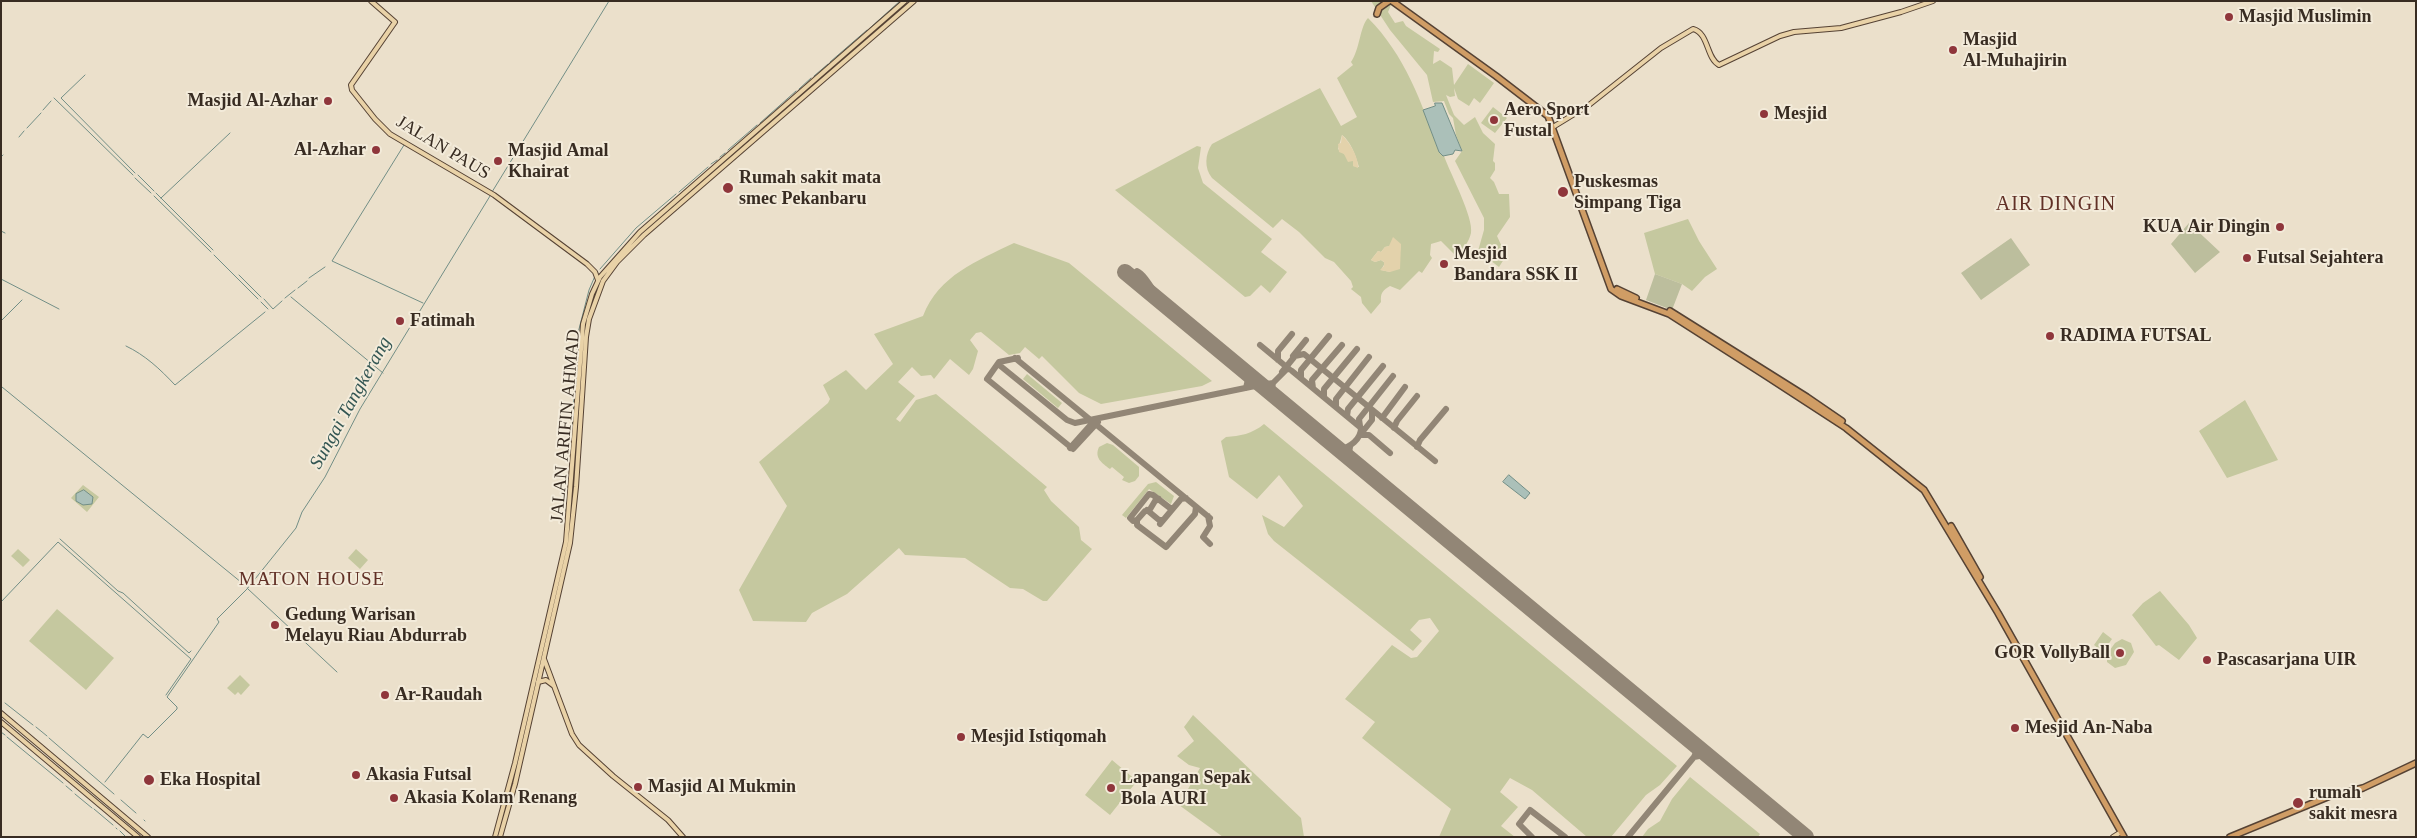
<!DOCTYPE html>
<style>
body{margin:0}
#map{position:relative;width:2417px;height:838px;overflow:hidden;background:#ebe0cb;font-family:"Times New Roman",serif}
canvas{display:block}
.frame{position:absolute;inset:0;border:2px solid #382c22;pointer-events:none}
</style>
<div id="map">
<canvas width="2417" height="838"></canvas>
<div class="frame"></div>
</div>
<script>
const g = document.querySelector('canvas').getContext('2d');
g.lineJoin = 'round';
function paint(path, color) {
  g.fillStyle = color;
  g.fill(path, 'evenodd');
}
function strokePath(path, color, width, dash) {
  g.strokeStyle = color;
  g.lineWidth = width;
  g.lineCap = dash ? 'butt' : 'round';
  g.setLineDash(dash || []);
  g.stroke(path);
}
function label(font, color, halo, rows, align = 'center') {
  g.font = font + ' "Times New Roman",serif';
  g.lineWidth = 4;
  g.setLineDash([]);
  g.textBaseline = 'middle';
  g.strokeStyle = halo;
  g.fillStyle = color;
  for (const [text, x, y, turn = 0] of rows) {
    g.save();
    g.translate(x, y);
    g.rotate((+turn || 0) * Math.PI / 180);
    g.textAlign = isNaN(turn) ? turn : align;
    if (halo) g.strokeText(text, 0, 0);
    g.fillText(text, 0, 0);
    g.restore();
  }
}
paint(new Path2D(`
 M1371,1H1385L1391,5L1388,12L1395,23L1403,21L1406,26L1440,49L1438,52L1434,51L1433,64L1440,60L1452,68L1454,85L1468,64L1494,83L1480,103L1474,98L1469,106L1458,99L1454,88L1455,96L1450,97L1446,95L1454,115L1464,125L1475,117L1483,133L1495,144L1493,161L1495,163V170L1490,178L1494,182L1499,194H1509L1510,217L1497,236L1503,249L1502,252L1506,256L1499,267L1478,251L1484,230V218L1455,161L1462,151L1456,135L1453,118L1449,114L1444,101L1433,102L1427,75L1390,30Z
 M1368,18C1405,55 1422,103 1439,152L1444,156C1450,173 1474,218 1471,233C1469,242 1463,249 1457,257L1441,241L1431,244L1430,255L1432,258L1422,273L1419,271L1400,290L1390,286C1383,290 1380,293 1381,302L1371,314L1362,303L1361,297L1351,289L1353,287L1351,281L1334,262L1325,258L1299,232L1282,219L1273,228L1212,178C1204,168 1205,154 1212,144L1320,88L1341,126L1357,117L1337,78L1353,65L1351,62C1360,49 1360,26 1368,18ZM1342,135C1351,142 1355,154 1359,167L1353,166V161L1338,149ZM1401,244L1399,259L1390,272L1381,270L1385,263L1381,260L1375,262L1371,260L1378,251L1381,252L1385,247Z
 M1493,107L1507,118L1495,133L1481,123Z
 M1197,146L1201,147L1198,168L1203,183L1272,239L1261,252L1287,272L1270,293L1261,285L1250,296L1245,297L1115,190Z
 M1688,219L1699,241L1717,269L1705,277L1692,291L1682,284L1655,274L1644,233Z
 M1014,243L1069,263L1212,381L1202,386L1101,404L1079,393L1042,356L1039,359L1025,347L1020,353L1009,355L981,332L976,333L970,340L978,351L973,369L969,375L950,359L934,379L931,375L921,376L912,367L898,382L915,396L896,419L900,422L916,400L936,394L1047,487L1044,490L1051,501L1079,527L1081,540L1092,549L1047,601H1043L1023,589L1010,588L965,558L905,555L899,548L847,594L812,613L806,622L753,621L739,590L787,506L759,462L828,403L830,399L823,385L846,370L866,390L893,364L874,334L923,316C939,275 977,261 1014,243Z
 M1027,374L1062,403L1058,408L1023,379Z
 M2245,400L2278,460L2227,478L2199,431Z
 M1264,424L1677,766L1660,785L1646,795L1611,837H1587L1532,790L1510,778L1500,792L1518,807L1501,826L1515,837H1439L1451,809L1362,738L1375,722L1345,699L1392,645L1411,658L1417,657L1439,631L1430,618L1419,620L1410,630L1422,641L1413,651L1274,541L1268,534L1262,515L1284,527L1303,506L1279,475L1257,499L1229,477L1221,441L1226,437C1240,436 1252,434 1264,424Z
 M1107,443L1113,445L1139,467V476L1135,481L1129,483L1122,480L1124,477L1112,467L1110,469C1102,463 1094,458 1099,447Z
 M1156,482L1174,496L1171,504L1149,489L1126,518L1122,515L1148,484Z
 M83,485L99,497L87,512L71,498Z
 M18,549L30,560L23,567L11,556Z
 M356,549L368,560L360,569L348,558Z
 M2160,591L2189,625L2197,638L2179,660L2159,645L2156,646L2132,615L2143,603Z
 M57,609L114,658L86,690L29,641Z
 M2103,632L2112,639L2103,652L2094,645Z
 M2122,639L2131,643L2134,652L2126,665L2115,668L2107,662V654L2115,643Z
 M240,675L250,685L241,695L238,692L235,695L227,688Z
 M1193,715L1301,818L1304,837H1223L1179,805L1200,768L1189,765L1177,756L1194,741L1184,727Z
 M1112,760L1137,781L1110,815L1085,795Z
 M1690,777L1760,834L1758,837H1642L1648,829L1660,821L1672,799Z`), '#c5c89f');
paint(new Path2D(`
 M1342,135C1349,142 1359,157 1358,168L1353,166V161L1348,162L1344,154L1339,152L1338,144L1341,143Z
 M1393,237L1401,244L1400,269L1390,272L1380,270L1384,266V262L1381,260L1375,262L1371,260L1378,251L1381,252L1385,247L1389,246Z`), '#e3d2ab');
paint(new Path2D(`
 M2189,223L2220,252L2195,273L2171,244Z
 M2011,238L2030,265L1981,300L1961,273Z
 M1655,274L1682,284L1672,310L1646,300Z`), '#bcbe9d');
const water = new Path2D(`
 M1435,103H1442L1462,151L1455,150L1453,154L1443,156L1439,152L1423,110L1435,106Z
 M1509,475L1530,493L1525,499L1503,482Z
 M84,490L93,497L92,504L83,505L76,501V494Z`);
paint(water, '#abc0b9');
strokePath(water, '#728e86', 1);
strokePath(new Path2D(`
 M870,28L900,1
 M830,62L867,30
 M85,75L61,98L135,173
 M814,76L828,64
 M799,89L811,78
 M54,98L133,175
 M43,110L51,101
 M760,123L796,91
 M27,128L41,113
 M19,137L24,131
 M404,145L332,261L423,303
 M728,150L757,125
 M1,157L3,155
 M720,157L725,153
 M711,164L717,160
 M138,175L154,191
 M135,178L151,193
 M492,192L609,1
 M679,192L708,167
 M156,193L213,250
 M154,196L211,252
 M161,198L230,133
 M1,231L5,233
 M214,255L258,299
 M600,269L636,228L676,194
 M239,275L261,297
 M309,278L325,267
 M1,279L59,309
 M298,288L307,281
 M291,297L383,373
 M285,298L295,290
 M264,299L273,309L282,301
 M261,302L268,309
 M1,321L22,300
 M578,333L589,290L595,276
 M126,346C145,355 160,369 175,385L265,312
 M576,358L578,337
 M2,387L247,587
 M572,434L576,362
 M566,511L569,479
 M60,539L118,591L123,593L189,653L191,651
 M248,589L337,672
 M1,602L58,542L191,659L166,695
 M5,703L33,725
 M36,727L47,736
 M1,732L5,735
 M7,737L63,783
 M49,738L114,794
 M105,782L143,734L148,738L177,709V707L167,697L219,622L217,619L247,589L296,528L302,512L325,477L360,409L490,196
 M66,786L72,791
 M75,794L92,808
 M121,800L136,813
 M94,809L113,825
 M144,820L145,821
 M116,828L117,829
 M120,831L126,837`), '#728e86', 1);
strokePath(new Path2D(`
 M1147,290L1131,282L1129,278L1137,271C1145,274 1156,296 1163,304
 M1260,345L1289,369
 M1293,356L1306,340
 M1015,358L1210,518
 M1018,358L999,362L987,379L1073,449L1098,422
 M1278,360V351L1292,334
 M998,364L1067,420L1075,423L1255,386L1264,387
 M1292,371L1361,428C1361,439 1350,448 1339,449L1335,447
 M1282,372L1295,356L1304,354L1435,461
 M1301,378V370L1329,336
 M1273,383L1272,389L1274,396
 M1261,385L1273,383L1286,370
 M1246,388L1249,375
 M1313,388L1312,380L1342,345
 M1324,397V389L1357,349
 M1336,407V399L1369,357
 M1372,410V420L1360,435H1369L1390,453
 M1347,416L1348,409L1383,366
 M1382,418L1405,387
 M1360,426L1359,419L1393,376
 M1394,428L1397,421L1417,396
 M1350,447L1349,453L1352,461
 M1417,447L1420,440L1446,409
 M1070,448L1095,420
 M1173,508H1170L1153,495L1149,494L1130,518L1133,521L1137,520V525L1166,547L1195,514L1196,507
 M1147,510L1159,520H1163
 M1208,516L1210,526L1203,537L1210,544
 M1137,520L1145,511H1149L1155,501L1159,499
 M1160,524L1181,499L1186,498
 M1693,743L1696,752L1694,757L1704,755L1709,757
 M1532,837L1519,824L1530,810L1565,837
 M1628,837L1694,757`), '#928676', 6);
strokePath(new Path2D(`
 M1125,272L1806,837`), '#928676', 16);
const major = new Path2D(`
 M371,1L395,22L351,85L352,90L375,119L390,134L494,195L587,264L595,272L598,280
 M1553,127L1589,105L1661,48L1693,29C1709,33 1706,58 1719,65L1780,36L1794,32L1841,28L1901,12L1933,1
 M544,659L572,734L579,745L613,776L668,820L683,837
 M538,682L546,680L554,686
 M1,713L148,837
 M1,722L138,837
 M495,837L515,763L566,542L583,324L592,294L600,277L640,232L905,1
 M500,837L515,784L570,543L576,487L586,337L589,319L603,281L617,262L644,235L914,1
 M2113,837L2121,832`);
const highway = new Path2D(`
 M1392,1L1496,76L1548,116L1611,289L1621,296L1669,314L1766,376L1846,428L1924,490L1998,613L2124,837
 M1377,14L1379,8L1389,1
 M1617,289L1636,298
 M1670,311L1807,397L1842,421
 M1951,526L1980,577
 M2230,837L2330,796L2363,788L2416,763`);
strokePath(major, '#554234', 6);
strokePath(highway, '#554234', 8);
strokePath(major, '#e9d2a7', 4);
strokePath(highway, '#d09d65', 5);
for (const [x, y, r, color] of [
 [2229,17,5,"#8f363b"],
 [1953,50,5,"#8f363b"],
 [328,101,5,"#8f363b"],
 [1764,114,5,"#8f363b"],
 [1494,120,5,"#8f363b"],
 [376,150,5,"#8f363b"],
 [498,161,5,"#8f363b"],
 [728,188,6,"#8f363b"],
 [1563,192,6,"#8f363b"],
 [2280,227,5,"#8f363b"],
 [2247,258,5,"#8f363b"],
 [1444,264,5,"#8f363b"],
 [400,321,5,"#8f363b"],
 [2050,336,5,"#8f363b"],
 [275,625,5,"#8f363b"],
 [2120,653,5,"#8f363b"],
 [2207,660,5,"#8f363b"],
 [385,695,5,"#8f363b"],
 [2015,728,5,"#8f363b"],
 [961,737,5,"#8f363b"],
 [356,775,5,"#8f363b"],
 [149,780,6,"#8f363b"],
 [638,787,5,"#8f363b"],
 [1111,788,5,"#8f363b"],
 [394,798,5,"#8f363b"],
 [2298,803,6,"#8f363b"]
]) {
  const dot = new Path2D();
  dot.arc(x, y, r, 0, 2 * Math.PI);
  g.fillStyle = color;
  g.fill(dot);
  strokePath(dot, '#f3ebda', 2);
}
label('bold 18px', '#382c22', '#f3ebda', [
 ["Masjid Muslimin",2239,17],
 ["Masjid",1963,40],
 ["Al-Muhajirin",1963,61],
 ["Masjid Al-Azhar",318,101,"right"],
 ["Aero Sport",1504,110],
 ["Fustal",1504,131],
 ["Mesjid",1774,114],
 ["Al-Azhar",366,150,"right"],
 ["Masjid Amal",508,151],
 ["Khairat",508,172],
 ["Rumah sakit mata",739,178],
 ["smec Pekanbaru",739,199],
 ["Puskesmas",1574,182],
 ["Simpang Tiga",1574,203],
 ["KUA Air Dingin",2270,227,"right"],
 ["Mesjid",1454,254],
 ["Bandara SSK II",1454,275],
 ["Futsal Sejahtera",2257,258],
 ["Fatimah",410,321],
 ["RADIMA FUTSAL",2060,336],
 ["Gedung Warisan",285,615],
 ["Melayu Riau Abdurrab",285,636],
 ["GOR VollyBall",2110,653,"right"],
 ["Pascasarjana UIR",2217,660],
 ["Ar-Raudah",395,695],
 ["Mesjid An-Naba",2025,728],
 ["Mesjid Istiqomah",971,737],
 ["Akasia Futsal",366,775],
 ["Lapangan Sepak",1121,778],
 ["Bola AURI",1121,799],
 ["Eka Hospital",160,780],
 ["Masjid Al Mukmin",648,787],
 ["rumah",2309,793],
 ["sakit mesra",2309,814],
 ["Akasia Kolam Renang",404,798]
], 'left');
label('18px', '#382c22', '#f3ebda', [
 ["JALAN PAUS",443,148,31],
 ["JALAN ARIFIN AHMAD",566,426,-85]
]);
label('italic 19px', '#335653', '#f3ebda', [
 ["Sungai Tangkerang",351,403,-61]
]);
g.letterSpacing = '1px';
label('19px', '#613026', '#f3ebda', [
 ["MATON HOUSE",312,580]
]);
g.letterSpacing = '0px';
g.letterSpacing = '1px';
label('20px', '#613026', '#f3ebda', [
 ["AIR DINGIN",2056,205]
]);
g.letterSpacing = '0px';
</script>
